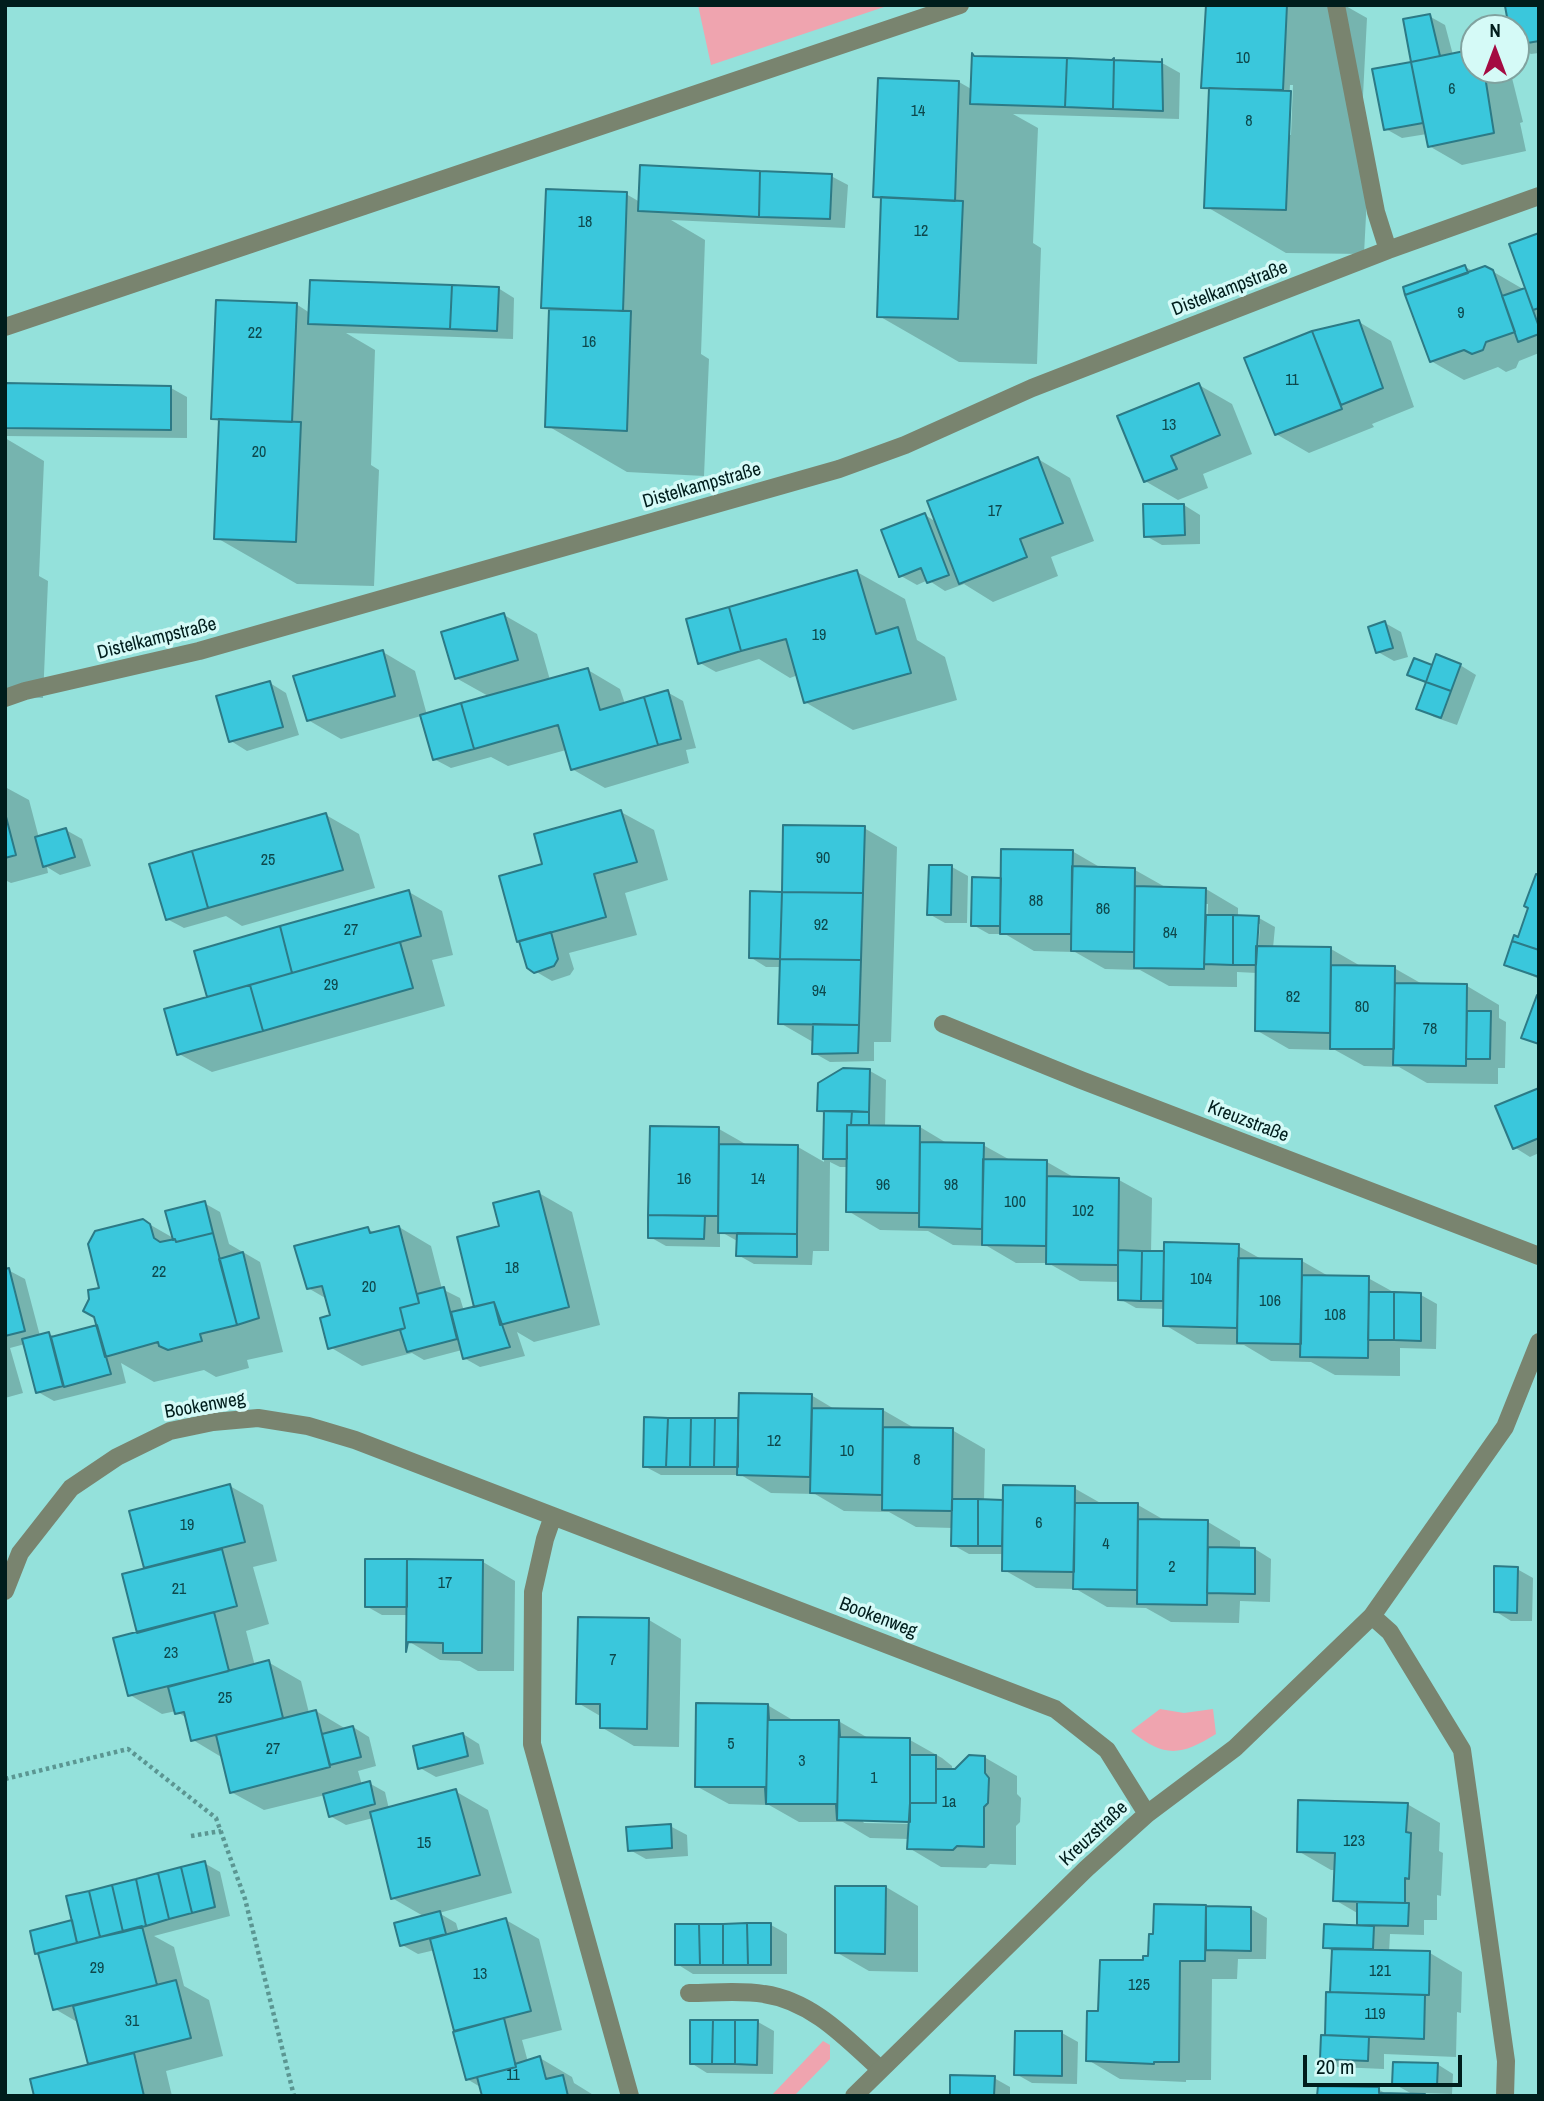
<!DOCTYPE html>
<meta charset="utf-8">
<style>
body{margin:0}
#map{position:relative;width:1544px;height:2101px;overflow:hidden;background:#94e1db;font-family:"Archivo Narrow",sans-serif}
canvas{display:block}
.frame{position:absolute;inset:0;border:7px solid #001d1c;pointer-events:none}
.north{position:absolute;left:1460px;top:14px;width:70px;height:70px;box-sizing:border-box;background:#d5faf7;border:2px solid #80a29f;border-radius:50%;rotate:0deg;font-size:19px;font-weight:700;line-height:28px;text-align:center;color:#001d1c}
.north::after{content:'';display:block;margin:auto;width:24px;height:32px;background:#a40b42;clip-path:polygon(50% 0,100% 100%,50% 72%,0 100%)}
.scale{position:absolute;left:1303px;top:2055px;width:159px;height:32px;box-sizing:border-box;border:4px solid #001d1c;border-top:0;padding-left:9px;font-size:21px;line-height:24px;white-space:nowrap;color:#001d1c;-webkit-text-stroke:5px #d5faf7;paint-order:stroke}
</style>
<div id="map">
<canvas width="1544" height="2101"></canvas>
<div class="frame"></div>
<div class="north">N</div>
<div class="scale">20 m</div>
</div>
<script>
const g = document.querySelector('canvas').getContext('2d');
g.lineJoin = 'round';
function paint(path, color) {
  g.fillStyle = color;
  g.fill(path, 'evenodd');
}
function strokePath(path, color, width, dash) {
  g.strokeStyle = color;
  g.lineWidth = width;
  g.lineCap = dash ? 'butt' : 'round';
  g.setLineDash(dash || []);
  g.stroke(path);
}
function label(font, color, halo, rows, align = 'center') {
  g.font = font + ' "Archivo Narrow",sans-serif';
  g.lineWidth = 7;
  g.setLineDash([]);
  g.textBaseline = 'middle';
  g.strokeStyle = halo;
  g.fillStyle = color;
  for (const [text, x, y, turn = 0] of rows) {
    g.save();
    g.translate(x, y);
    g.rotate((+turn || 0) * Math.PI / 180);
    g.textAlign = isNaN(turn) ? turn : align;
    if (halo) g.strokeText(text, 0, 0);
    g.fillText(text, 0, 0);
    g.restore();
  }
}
paint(new Path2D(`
 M698,5H890L711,65Z
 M1160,1709L1184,1713L1213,1709L1216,1734C1181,1756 1164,1758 1131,1731Z
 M823,2041L830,2045V2059L794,2096H771Z`), '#efa4af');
paint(new Path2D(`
 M1207,5H1344L1367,18L1361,134L1370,139L1364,254L1286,253L1207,207L1212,91L1204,87ZM1290,85H1293L1291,135H1287Z
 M1519,5H1539V53L1531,54L1516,46V28H1511L1507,8Z
 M1429,16L1445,25L1453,55L1474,51V70H1510L1523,122L1520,123L1526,151L1462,165L1429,146L1427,134L1402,138L1386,129L1411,64H1415L1412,61Z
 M974,58L1164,64L1180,73L1179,119L1013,114L1038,128L1033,243L1041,248L1037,364L959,362L879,316L884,201L876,196L881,80L959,82L973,90Z
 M831,176L848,185L845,228L671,220L705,240L701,354L709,359L704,476L627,472L548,426L552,312L544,307L626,194L640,202Z
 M1539,235V353L1519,361L1516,368L1506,372L1498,367L1464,380L1431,361L1465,267L1475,272L1492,271L1528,292Z
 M498,288L514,298L513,339L346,333L375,350L371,465L379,470L374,586L297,584L217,538L222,423L213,418L296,304L310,313Z
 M1359,322L1391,341L1414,407L1372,424L1374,427L1309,453L1276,434L1312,333Z
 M5,385L171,388L187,397V438L5,436Z
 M1199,385L1232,404L1252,454L1203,474L1208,488L1178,500L1145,481Z
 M5,438L44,461L39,576L48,581L43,698L5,696Z
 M1038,459L1070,478L1094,541L1051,557L1058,576L993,602L964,584L945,591L928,580L917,585L901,576L925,515L938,523Z
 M1184,505L1200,515V544L1162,545L1146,536Z
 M857,572L905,599L917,640L945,657L957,700L853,730L805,702L798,675L790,678L759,659L716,672L700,663Z
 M504,615L537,634L550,680L588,670L620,689L625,704L667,692L683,701L696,748L686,750L689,763L605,788L572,769L566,750L508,766L491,757L451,768L434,759L421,716L341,739L308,720L383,652L415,671L427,715L490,697L456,678Z
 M1385,623L1401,632L1408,657L1394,661L1378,652Z
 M1415,661L1433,667L1460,665L1476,675L1457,725L1434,717L1418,708L1427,684L1409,674Z
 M270,683L286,693L299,735L247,751L231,741Z
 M5,787L29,800L39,838L66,830L82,839L91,866L60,875L47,867L48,873L11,883L5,880Z
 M621,812L654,830L668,880L625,893L637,935L569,953L574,969L570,975L552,981L528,967L544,865Z
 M326,815L359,834L375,888L242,926L226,916L184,928L167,919Z
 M864,828L897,847L891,1042H874V1061L830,1062L814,1053L813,1042L780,1023L781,967H766L750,957L783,894Z
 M1072,851L1103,869L1135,870L1167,888L1206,889L1238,908V917L1259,918L1275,927L1273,948L1331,949L1364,968H1394L1424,985L1467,986L1499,1005V1018L1506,1022L1505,1068H1498V1084L1427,1083L1399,1067L1364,1066L1335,1050L1289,1049L1256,1030L1257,973L1237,972V987L1169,986L1140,970L1105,969L1075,952L1034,951L1005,934H989L973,925L1003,880ZM1204,904H1208L1207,926H1204ZM1257,924H1260L1258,955H1255Z
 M952,867L968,876L967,923H945L929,914Z
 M1539,872V979L1506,964L1519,939L1530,907L1527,905Z
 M409,892L442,911L453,955L432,960L445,1006L212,1072L179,1054L209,998L196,952Z
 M870,1071L886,1080L885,1127H920L950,1145H983L1012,1161L1047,1162L1075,1178L1119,1180L1152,1198L1151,1253L1238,1246L1263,1260L1302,1261L1330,1277L1368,1278L1397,1294L1421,1295L1437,1304L1436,1349L1400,1348V1376L1335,1375L1311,1362L1271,1361L1244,1345L1197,1344L1165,1325V1309L1136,1308L1120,1299V1282L1080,1281L1048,1263H1016L987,1246L953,1245L928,1231L880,1230L848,1211V1167H840L830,1162L829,1251H813L812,1265L754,1264L738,1255L739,1242L723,1233H720V1247L666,1246L650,1237L652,1128L719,1129L749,1146L798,1147L824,1162L825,1114L819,1110Z
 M1539,1090V1153L1530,1157L1514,1147Z
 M539,1193L572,1212L600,1325L534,1342L517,1332L525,1356L480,1367L464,1358L462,1350L424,1360L412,1353L362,1366L330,1347L332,1316L327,1299L308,1288L368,1229L375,1233L399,1227L431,1246L442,1289L460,1298L464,1311L476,1308L501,1228Z
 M204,1203L220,1212L229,1244L260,1262L283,1352L247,1360L249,1368L216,1377L204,1370L154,1382L121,1363L126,1383L54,1401L38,1392L25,1344L10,1348L23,1393L5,1398V1271L8,1270L25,1279L40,1336L49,1334L56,1337L99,1326L101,1289L142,1220L175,1239Z
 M811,1395L836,1410H883L916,1429L952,1430L985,1449L984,1501L1005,1502L1074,1488L1104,1505H1138L1166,1521L1208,1522L1240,1541V1549H1255L1271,1559L1270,1602L1240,1601L1239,1623L1171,1622L1146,1608L1107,1607L1076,1589L1036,1588L1004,1570V1554H969L953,1545V1528L916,1527L889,1512L844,1511L815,1494L771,1493L741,1475H661L644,1466L738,1419L740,1421Z
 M230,1486L263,1505L277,1561L253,1567L269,1624L246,1631L255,1666L268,1662L301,1681L309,1713L316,1711L346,1729L353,1727L369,1737L376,1766L358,1771L362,1785L369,1783L385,1792L389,1809L455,1791L488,1810L512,1893L439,1913L456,1923L459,1933L506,1920L539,1939L562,2030L522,2040L528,2062L540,2058L572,2077L574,2083L595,2096H484L482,2088L467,2079L435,1950L418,1954L402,1945L425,1917L392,1898L373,1818L346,1825L330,1816L325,1795L264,1810L231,1792L223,1758L193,1740L188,1719L176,1711L162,1714L130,1695L147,1569L131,1512Z
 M483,1562L515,1581L514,1671H478L460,1661L440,1660L408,1641V1615H382L366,1606Z
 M1517,1569L1533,1578L1532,1621H1511L1495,1611Z
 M649,1620L681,1639L679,1747L634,1746L601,1727L602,1717L578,1703Z
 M698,1704L769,1706L796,1722H840L870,1739L910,1740L942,1758L952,1766V1771L984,1757L1017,1776V1794L1021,1798L1020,1822L1016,1826V1865L990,1864L986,1868L941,1867L909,1848V1839L870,1838L843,1822H799L769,1805L729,1804L696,1786ZM861,1819L916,1820V1824L864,1823Z
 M463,1734L479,1744L484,1764L436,1777L420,1768Z
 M1407,1804L1440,1823L1439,1851L1443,1853L1441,1896L1437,1895V1920H1424V1935L1390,1934L1389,1952L1430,1953L1462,1972L1461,2013L1457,2012L1456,2057L1384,2054V2069L1338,2067L1322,2058L1332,2037L1327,2034L1334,1952L1325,1947L1358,1928L1359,1914L1335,1900L1336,1870H1331L1298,1851Z
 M670,1826L687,1835L688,1856L646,1859L630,1850Z
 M204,1863L220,1872L230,1916L154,1936L174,1947L184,1986L209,2000L223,2056L166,2071L172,2096H36L90,2066L79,2023L55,2009L40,1955L36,1953L74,1921Z
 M886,1887L918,1906V1972L869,1971L836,1952Z
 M1206,1907L1251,1909L1267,1918L1266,1959H1238L1237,1979H1212L1211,2080H1186V2082L1120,2079L1088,2060L1100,2013L1145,1962Z
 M771,1925L787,1934V1974H693L677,1964Z
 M758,2022L774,2031L773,2074L707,2073L691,2063Z
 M1062,2033L1078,2042L1077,2084L1032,2083L1016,2074Z
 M1437,2064L1453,2074L1452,2094L1421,2093L1425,2096H1319L1378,2089L1388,2095H1414L1394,2084Z
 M994,2078L1010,2087V2096H952Z`), '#0003');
const building = new Path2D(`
 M1206,5H1287L1283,90L1201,88Z
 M1539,5V41L1516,45V28H1509L1505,6Z
 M1430,14L1440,56L1411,62L1403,19Z
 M1474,49V70H1482L1483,77L1485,76L1494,133L1428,147L1411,62Z
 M972,53L974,56L1067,58L1065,107L970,104Z
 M1067,58L1112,60L1114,58L1113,109L1065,107Z
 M1162,59L1163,111L1113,109L1114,60L1162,62Z
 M1411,62L1423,123L1384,130L1372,69Z
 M878,78L959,81L955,201L873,197Z
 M1209,88L1291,91L1286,210L1204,208Z
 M640,165L760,171L759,217L638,211Z
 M760,171L832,174L830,219L759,217Z
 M546,189L627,192L623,311L541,308Z
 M881,197L963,201L958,319L877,317Z
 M1539,233V308L1533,310L1509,244Z
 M1465,265L1468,273L1405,295L1403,287Z
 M1485,266L1493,270L1515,332L1486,342L1483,350L1472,354L1464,350L1430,362L1405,295Z
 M310,280L452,285L450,329L308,324Z
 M452,285L499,287L497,331L450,329Z
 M1525,288L1539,327V334L1518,342L1502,296Z
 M216,300L297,303L292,422L211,419Z
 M549,309L631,311L627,431L545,427Z
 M1359,320L1383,388L1341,405L1312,331Z
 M1312,331L1342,409L1275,435L1244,358Z
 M5,383L171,386V430L5,428Z
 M1199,383L1220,435L1171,456L1177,469L1144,482L1117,416Z
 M219,419L301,422L296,542L214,539Z
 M1038,457L1063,523L1020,539L1027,557L959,584L927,501Z
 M1143,504H1184L1185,535L1144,537Z
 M925,513L949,575L927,583L921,568L899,577L881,530Z
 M857,570L876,634L898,627L911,673L804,703L786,639L741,651L729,607Z
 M729,607L741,651L698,664L686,619Z
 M504,613L518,660L455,679L441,632Z
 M1385,621L1393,648L1376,653L1368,627Z
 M383,650L395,696L307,721L293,676Z
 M1436,654L1461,664L1451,691L1426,682Z
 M1414,658L1432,665L1426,682L1407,675Z
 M588,668L600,710L644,697L658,745L571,770L558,725L474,749L461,703Z
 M270,681L283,727L229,742L216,696Z
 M1426,682L1451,691L1441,718L1416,709Z
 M668,690L681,739L658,745L644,697Z
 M461,703L474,749L433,760L420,715Z
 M621,810L637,862L594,874L606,917L517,942L499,876L542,864L534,834Z
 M5,813L16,855L5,858Z
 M326,813L343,870L208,908L192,851Z
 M783,825L865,826L863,893L782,892Z
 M66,828L75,857L43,867L35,837Z
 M1001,849L1073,850L1071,934H1000Z
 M192,851L208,908L166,920L149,864Z
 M929,865H952L951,915H927Z
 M1072,866L1135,868L1134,952L1071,951Z
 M1536,874L1539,875V950L1512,941L1514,935L1518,937L1528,908L1524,906Z
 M972,877L1001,878L1000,926H971Z
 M1135,886L1206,888L1204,969L1134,968Z
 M409,890L421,936L292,973L280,926Z
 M750,891L782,892L780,959L749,958Z
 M782,892L863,893L861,960L780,959Z
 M1206,915H1233V965L1204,964Z
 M1233,915L1259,916L1256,965H1233Z
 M280,926L292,973L207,997L194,951Z
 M551,932L558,959L554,966L534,973L527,968L519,941Z
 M1512,941L1539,950V977L1504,965Z
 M400,942L413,988L263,1031L250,985Z
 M1256,946L1331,947L1330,1033L1255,1031Z
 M780,959L861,960L859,1025L778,1024Z
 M1331,965L1395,966L1394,1049H1330Z
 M1395,983L1467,984L1466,1066L1393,1065Z
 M250,985L263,1031L177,1055L164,1009Z
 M1537,995H1539V1044L1521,1038Z
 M1467,1011H1491L1490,1059H1466Z
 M813,1024L859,1025L858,1053L812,1054Z
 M843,1068L870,1069L869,1112L817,1111L818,1083Z
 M1539,1088V1138L1513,1149L1495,1106Z
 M824,1111H852L851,1125H847V1159H823Z
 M852,1111L869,1112V1125H851Z
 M847,1125L920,1126L919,1213L846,1212Z
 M650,1126L719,1127L718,1216L648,1215Z
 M920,1142L984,1143L982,1229L919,1227Z
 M719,1144L798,1145L797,1234L718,1233Z
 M983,1159L1047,1160L1046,1246L982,1245Z
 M1047,1176L1119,1178L1118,1265L1046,1264Z
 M539,1191L569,1307L500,1325L494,1302L474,1307L457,1237L499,1226L493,1203Z
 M205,1201L213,1233L176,1242L175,1239L173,1240L165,1211Z
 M648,1215L705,1216L704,1239L648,1238Z
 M143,1219L150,1224L154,1238L160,1242L175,1239L176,1242L213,1233L237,1325L200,1334L202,1341L168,1350L159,1346L158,1342L105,1357L94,1317L83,1311L89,1299L88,1290L99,1288L88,1244L95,1231Z
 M399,1226L419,1303L400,1308L405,1328L328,1349L320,1318L330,1315L322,1286L307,1289L294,1246L368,1227L370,1233Z
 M737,1233L797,1234V1257L736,1256Z
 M1164,1242L1239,1244L1237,1328L1163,1326Z
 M1118,1250L1142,1251L1141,1301L1118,1300Z
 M1142,1251H1164L1163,1301H1141Z
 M243,1252L259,1318L237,1325L219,1259Z
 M1238,1258L1302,1259L1301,1344L1237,1343Z
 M9,1268L25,1331L5,1336V1269Z
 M1302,1275L1369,1276L1368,1358L1300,1357Z
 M444,1287L457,1339L407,1352L400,1330L405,1328L400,1308L419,1303L417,1294Z
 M1369,1292H1394V1340H1368Z
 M1394,1292L1421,1293V1341L1394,1340Z
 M494,1302L510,1347L463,1359L451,1312Z
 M97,1325L111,1374L64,1387L51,1337Z
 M49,1332L63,1386L36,1393L22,1339Z
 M739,1393L812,1394L810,1477L737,1475Z
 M812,1408L883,1409L882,1495L810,1493Z
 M644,1417L668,1418L666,1467H643Z
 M668,1418H691L690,1467H666Z
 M691,1418H715L714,1467H690Z
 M715,1418H738V1467H714Z
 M883,1427L953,1428L952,1511L882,1510Z
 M230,1484L245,1542L144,1568L129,1511Z
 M1003,1485L1075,1486L1074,1572L1002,1571Z
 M952,1499H978V1546H951Z
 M978,1499L1003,1500L1002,1546H978Z
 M1075,1503H1138L1137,1590L1073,1589Z
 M1138,1519L1208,1520L1207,1605L1137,1604Z
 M1208,1547L1255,1548V1594L1207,1593Z
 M222,1549L237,1606L137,1633L122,1574Z
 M365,1559H407V1607H365Z
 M407,1559L483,1560L482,1653H443V1643L408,1642L406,1652Z
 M1494,1566L1518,1567L1517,1613L1494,1612Z
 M214,1612L229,1671L128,1696L113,1638Z
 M578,1617L649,1618L647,1729L600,1728V1704H576Z
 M269,1660L283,1718L191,1741L184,1712L175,1714L168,1687Z
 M696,1703L768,1704L766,1804L765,1787H695Z
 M768,1704L769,1720H839L837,1820L836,1804H766Z
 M316,1710L330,1767L230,1793L216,1735Z
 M839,1720L840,1737L910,1738V1822L837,1820Z
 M353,1726L361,1757L330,1765L322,1734Z
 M463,1733L468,1756L418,1769L413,1746Z
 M910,1755H936V1803H910Z
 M969,1755L985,1756V1773L989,1778L988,1803L984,1807V1847L957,1846L953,1850L907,1849L910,1803H936V1769H955Z
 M370,1781L375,1804L329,1817L323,1794Z
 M456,1789L480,1875L391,1899L370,1812Z
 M1298,1800L1408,1803L1406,1832L1411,1833L1409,1879L1405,1878V1903L1333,1901L1335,1853L1297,1852Z
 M671,1824L672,1848L628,1851L626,1827Z
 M205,1861L215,1907L192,1913L181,1867Z
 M181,1867L192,1913L169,1919L158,1873Z
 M158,1873L169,1919L146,1926L136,1879Z
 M136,1879L146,1926L123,1932L112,1885Z
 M112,1885L123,1932L100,1937L89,1891Z
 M835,1886H886L885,1954L835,1953Z
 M89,1891L100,1937L77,1943L66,1896Z
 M1357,1902L1409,1903L1408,1926L1357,1925Z
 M1154,1904L1206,1905L1205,1961H1180L1179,2062H1154V2064L1086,2061L1087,2011H1098L1100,1960H1143V1956H1148L1149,1934H1153Z
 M1206,1906L1251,1907V1951L1206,1950Z
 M440,1911L446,1934L400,1946L394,1923Z
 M506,1918L531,2011L454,2031L430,1939Z
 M72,1920L77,1943L35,1954L30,1931Z
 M747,1923H771V1965H748Z
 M747,1923L748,1965H723V1924Z
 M675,1924H699L700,1965H675Z
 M699,1924H723V1965H700Z
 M1324,1924L1374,1926L1373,1949L1323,1948Z
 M142,1926L157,1985L53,2010L38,1953Z
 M1332,1949L1430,1951L1429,1995L1330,1992Z
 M176,1980L191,2038L88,2064L73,2006Z
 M1326,1992L1425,1995L1424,2039L1325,2035Z
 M504,2018L516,2067L466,2080L453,2032Z
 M690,2020H713L712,2064H690Z
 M713,2020H735V2064H712Z
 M735,2020H758L757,2065L735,2064Z
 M1015,2031H1062V2076L1014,2075Z
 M1321,2035L1369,2037L1368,2061L1320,2059Z
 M134,2053L144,2096H34L30,2079Z
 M540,2056L546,2079L563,2075L568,2096H482L477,2077L516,2067L515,2064Z
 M1393,2062L1438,2063L1437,2086L1392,2085Z
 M950,2075L995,2076L994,2096H950Z
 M1318,2086L1379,2087V2093L1425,2094V2096H1317Z`);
paint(building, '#3ac7dc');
strokePath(building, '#2c7a86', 2);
strokePath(new Path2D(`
 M5,1779L128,1749L216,1818L245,1899L294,2096
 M191,1836L221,1831`), '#5b9692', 4.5, [3.5, 3.5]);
strokePath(new Path2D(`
 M689,1993C713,1993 741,1990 764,1994C812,2001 846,2038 880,2069`), '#79846f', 18);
strokePath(new Path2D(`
 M1336,5L1376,212L1388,250
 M5,327L960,5
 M5,698L25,691L199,651L839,469L905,445L1032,388L1388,250L1539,196
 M943,1024L1081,1080L1539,1256
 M553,1516L545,1539L533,1592L532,1744L630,2096
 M5,1591L20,1553L71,1488L117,1457L170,1431L213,1422L258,1418L308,1426L355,1440L1055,1709L1107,1750L1147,1814
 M1372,1616L1390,1632L1462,1750L1506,2061L1505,2096
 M854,2096L1086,1869L1147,1814L1235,1748L1372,1616L1505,1427L1539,1342`), '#79846f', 18);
label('16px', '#0e484c', null, [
 ["10",1243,59],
 ["6",1452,90],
 ["14",918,112],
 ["8",1249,122],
 ["18",585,223],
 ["12",921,232],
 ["9",1461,314],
 ["22",255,334],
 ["16",589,343],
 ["11",1292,381],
 ["13",1169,426],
 ["20",259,453],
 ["17",995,512],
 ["19",819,636],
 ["90",823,859],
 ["25",268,861],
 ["88",1036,902],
 ["86",1103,910],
 ["92",821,926],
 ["27",351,931],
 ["84",1170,934],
 ["29",331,986],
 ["94",819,992],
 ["82",1293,998],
 ["80",1362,1008],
 ["78",1430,1030],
 ["16",684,1180],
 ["14",758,1180],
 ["96",883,1186],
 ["98",951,1186],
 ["100",1015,1203],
 ["102",1083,1212],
 ["18",512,1269],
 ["22",159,1273],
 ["104",1201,1280],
 ["20",369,1288],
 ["106",1270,1302],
 ["108",1335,1316],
 ["12",774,1442],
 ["10",847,1452],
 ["8",917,1461],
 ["6",1039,1524],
 ["19",187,1526],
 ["4",1106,1545],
 ["2",1172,1568],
 ["17",445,1584],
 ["21",179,1590],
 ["23",171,1654],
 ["7",613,1661],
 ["25",225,1699],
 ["5",731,1745],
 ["27",273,1750],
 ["3",802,1762],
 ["1",874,1779],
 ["1a",949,1803],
 ["123",1354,1842],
 ["15",424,1844],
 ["29",97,1969],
 ["121",1380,1972],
 ["13",480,1975],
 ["125",1139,1986],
 ["119",1375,2015],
 ["31",132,2022],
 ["11",513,2076]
]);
label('19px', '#001d1c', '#d5faf7', [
 ["Distelkampstraße",1230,289,-21],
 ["Distelkampstraße",702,486,-16],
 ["Distelkampstraße",157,639,-14],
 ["Kreuzstraße",1248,1122,21],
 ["Bookenweg",205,1406,-10],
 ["Bookenweg",878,1618,21],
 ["Kreuzstraße",1094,1834,-43]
]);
</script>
